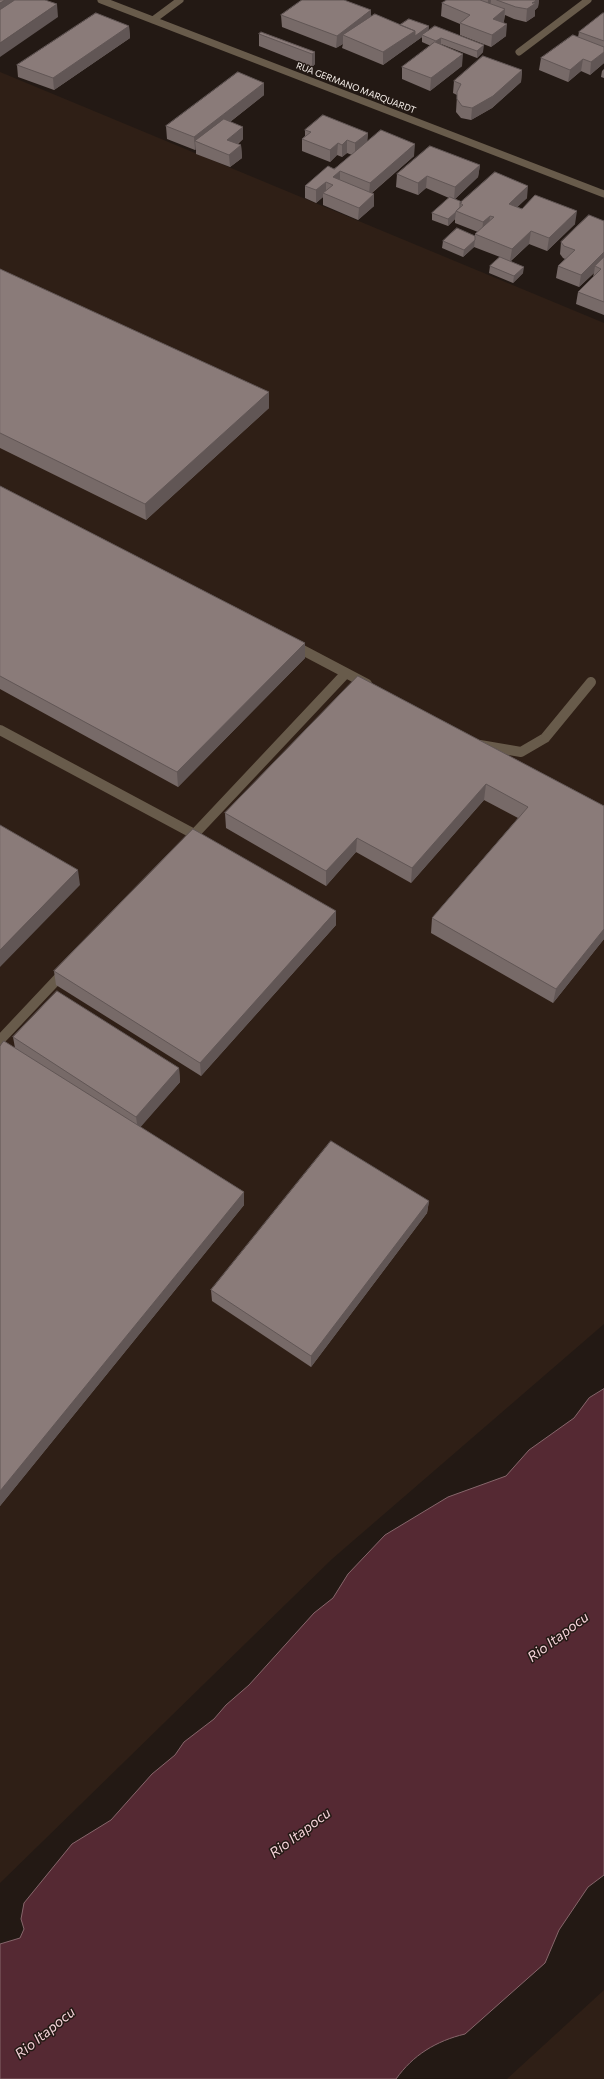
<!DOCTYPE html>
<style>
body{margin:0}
canvas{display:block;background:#231914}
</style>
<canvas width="604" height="2079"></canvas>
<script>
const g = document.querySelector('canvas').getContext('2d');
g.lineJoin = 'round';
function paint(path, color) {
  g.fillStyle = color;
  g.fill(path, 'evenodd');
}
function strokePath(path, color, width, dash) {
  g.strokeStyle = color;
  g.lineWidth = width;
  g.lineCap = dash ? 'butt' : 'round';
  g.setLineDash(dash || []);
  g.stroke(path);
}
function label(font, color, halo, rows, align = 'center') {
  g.font = font + ' Commissioner,sans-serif';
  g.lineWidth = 3;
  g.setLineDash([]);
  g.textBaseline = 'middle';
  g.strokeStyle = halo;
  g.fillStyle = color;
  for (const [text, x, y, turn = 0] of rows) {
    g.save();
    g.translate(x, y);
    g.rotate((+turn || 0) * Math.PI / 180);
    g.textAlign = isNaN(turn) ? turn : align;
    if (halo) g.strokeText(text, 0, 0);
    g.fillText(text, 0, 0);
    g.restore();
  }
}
paint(new Path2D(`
 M0,72L604,323V1324L332,1559L0,1883Z
 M604,1990V2079H507Z`), '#2f1f16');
const water = new Path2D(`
 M604,1389V1875L588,1887L559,1930L545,1963L465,2034C436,2041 413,2055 396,2079H0V1944L20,1938L24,1929L21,1919L24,1903L72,1844L111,1820L152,1774L175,1755L184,1742L214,1719L226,1705L249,1685L314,1613L333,1598L348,1574L385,1535L448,1497L506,1476L529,1450L574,1418L589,1398Z`);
paint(water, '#552933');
strokePath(water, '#86666b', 1);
strokePath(new Path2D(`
 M293,645L367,684
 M0,730L194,834
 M480,745L521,752L545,738L591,682
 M188,841L346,673
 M0,1040L65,971`), '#685b4b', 10);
strokePath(new Path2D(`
 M101,0L604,194
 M153,20L180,0
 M519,52L588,0`), '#685b4b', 7);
paint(new Path2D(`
 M447,0H539L538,7L535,10V16L526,22L514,19L505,15L504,21L503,23L506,36L491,47L460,35V24L441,16L442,3Z
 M604,13V63L590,75L581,71L568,82L539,70L541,58L578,37L579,32Z
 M281,15L371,16L400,25L429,26L428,31L483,52L477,58L441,44L462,66L430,91L402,79V67L431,46L422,42V37L383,65L342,48L343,44L336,48L282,27Z
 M129,26L130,38L54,90L18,77L17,65Z
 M259,34L315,52V64L312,67L259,46Z
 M604,69V78L601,77L602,71Z
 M522,70L521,82L492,108L471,120L461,118L456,112L457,95L453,93L454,81Z
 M264,83V95L230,122L243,139L238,144L241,145L242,158L230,167L196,154V149L195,150L167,139L166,126Z
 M305,130L368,133L367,141L414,156L372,193L374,194V206L358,220L323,205V197L316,203L305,198V186L334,169L352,155L347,153L342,157L337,155L330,162L302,151V139L305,136Z
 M480,165L478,177L455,199L462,202L527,198L517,207L575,224L547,251L529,244L511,261L523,273L513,283L489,273L490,266L500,257L474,247L463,257L442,248L443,241L475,236V234L478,232L455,223V219L448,226L432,220V213L449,198L426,188L418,195L396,187L397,174Z
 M604,221V315L576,304L578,292L593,277L594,273L579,287L556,278L558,266L565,259L563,258L560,254L561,242Z
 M0,269L269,408L146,520L0,448Z
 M0,486L305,643V658L178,787L0,689Z
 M358,676L604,806V939L553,1003L431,933L432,918L518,818L484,800L411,883L356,852L326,886L226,828L225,813Z
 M336,925L201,1076L56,985L54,971Z
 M13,1037L179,1068L180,1082L140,1127L244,1192V1205L0,1506V1046L15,1048Z
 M429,1201L427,1213L311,1367L212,1301L211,1290Z`), '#776a68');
paint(new Path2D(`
 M5,0H22L0,17V3Z
 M488,0H491L490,10L487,12Z
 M535,0H539L538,7L535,10V16L526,22L527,9Z
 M57,4L58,17L0,57V43Z
 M505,9L504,21L492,31L493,19Z
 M371,10V22L343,35V44L336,48L337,36Z
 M507,24L506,36L491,47L492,35Z
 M129,26L130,38L54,90L53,78Z
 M429,26L428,33L422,35V37L383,65V52L415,31Z
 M441,38V44L435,48L436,41Z
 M484,45L483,52L477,58V51Z
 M315,52V64L312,67V54Z
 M604,52V63L590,75L591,62Z
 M463,54L462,66L430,91L431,78Z
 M583,59L581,71L568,82L570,70Z
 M522,70L521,82L492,108L471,120L472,108Z
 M264,83V95L202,144L195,141L196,149L195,150L194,137Z
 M243,127V139L227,152V140Z
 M368,133L367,145L355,156V143Z
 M347,140V153L342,157V145Z
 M338,143L337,155L330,162V150Z
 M415,144L414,156L369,195L370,183Z
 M241,145L242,158L230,167L229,155Z
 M480,165L478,177L454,200L455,187Z
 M340,171V183L333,177Z
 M427,176L426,188L418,195V183Z
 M326,182V194L323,193V197L316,203V190Z
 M528,186L527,198L508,216L509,204Z
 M374,194V206L358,220L359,208Z
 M577,211L575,224L547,251L549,238Z
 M456,212L455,219L448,226V219Z
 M490,216L489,228L482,234L483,222Z
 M531,231L529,244L510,261L512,249Z
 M475,240L474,247L463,257L464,250Z
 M604,252V263L595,266L594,273L579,287L581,275Z
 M524,267L523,273L513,283L514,276Z
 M269,392V408L146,520L145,504Z
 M305,643V658L178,787L177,772Z
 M486,784L484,800L411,883L412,868Z
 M357,838L356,852L326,886V871Z
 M78,870L80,885L0,967V950Z
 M336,911V925L201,1076L200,1063Z
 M604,929V939L553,1003L556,989Z
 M179,1068L180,1082L138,1130L136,1117Z
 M244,1192V1205L0,1506V1491Z
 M429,1201L427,1213L311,1367V1356Z`), '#615655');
const building = new Path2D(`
 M0,0H5L0,3Z
 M15,0H45L57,4L0,43V10Z
 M302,0H344L371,10L337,36L281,15Z
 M447,0H480L505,9L493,19L507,24L492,35L460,23L470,15L442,3Z
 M497,0H535L536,1L532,3H536L527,9L516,7Z
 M96,13L129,26L53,78L17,65Z
 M603,13H604V41L579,32Z
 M375,14L415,31L383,52L343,35Z
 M409,19L429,26L415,36V31L400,25Z
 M435,26L484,45L477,51L441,38L436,41L422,35Z
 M261,32L315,52L312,54L259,34Z
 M573,35L604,47V52L591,62L583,59L570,70L541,58Z
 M435,42L463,54L431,78L402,67Z
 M483,56L522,70L493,96L472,108L462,106L457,99V92L461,84L454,81Z
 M238,72L264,83L194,137L166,126Z
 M323,115L368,133L355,143L347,140L342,145L338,143L330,150L302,139L311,132L305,130Z
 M224,119L243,127L227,140L241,145L229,155L195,141Z
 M381,130L415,144L370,183L340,171L333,177L374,194L359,208L323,193L333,185L326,182L316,190L305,186L328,166L334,169Z
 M430,146L480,165L455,187L427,176L418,183L397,174Z
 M495,172L528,186L509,204L522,209L535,195L577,211L549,238L531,231L512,249L475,234L494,217L490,216L483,222L456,211L463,205L460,203Z
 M450,197L462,202L460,203V207L456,211V212L448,219L432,213Z
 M589,215L604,221V252L581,275L558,266L575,250L564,246L561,242Z
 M457,228L475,236V240L464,250L443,241Z
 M500,257L524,267L514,276L490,266Z
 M604,257V302L578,292L601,269L595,266Z
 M0,269L269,392L145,504L0,433Z
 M0,486L305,643L177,772L0,676Z
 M358,676L604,806V929L556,989L432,918L528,807L486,784L412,868L357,838L326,871L225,813Z
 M0,825L78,870L0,950Z
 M193,829L336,911L200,1063L54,971Z
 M57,991L179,1068L136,1117L13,1037Z
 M4,1041L244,1192L0,1491V1046Z
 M331,1141L429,1201L311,1356L211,1290Z`);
paint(building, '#8a7b79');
strokePath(building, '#615655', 1);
label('9px', '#faf3ee', '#231914', [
 ["RUA GERMANO MARQUARDT",356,88,21]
]);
label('italic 14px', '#f5d3d9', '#231914', [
 ["Rio Itapocu",558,1637,-37],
 ["Rio Itapocu",300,1833,-37],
 ["Rio Itapocu",45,2033,-39]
]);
</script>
